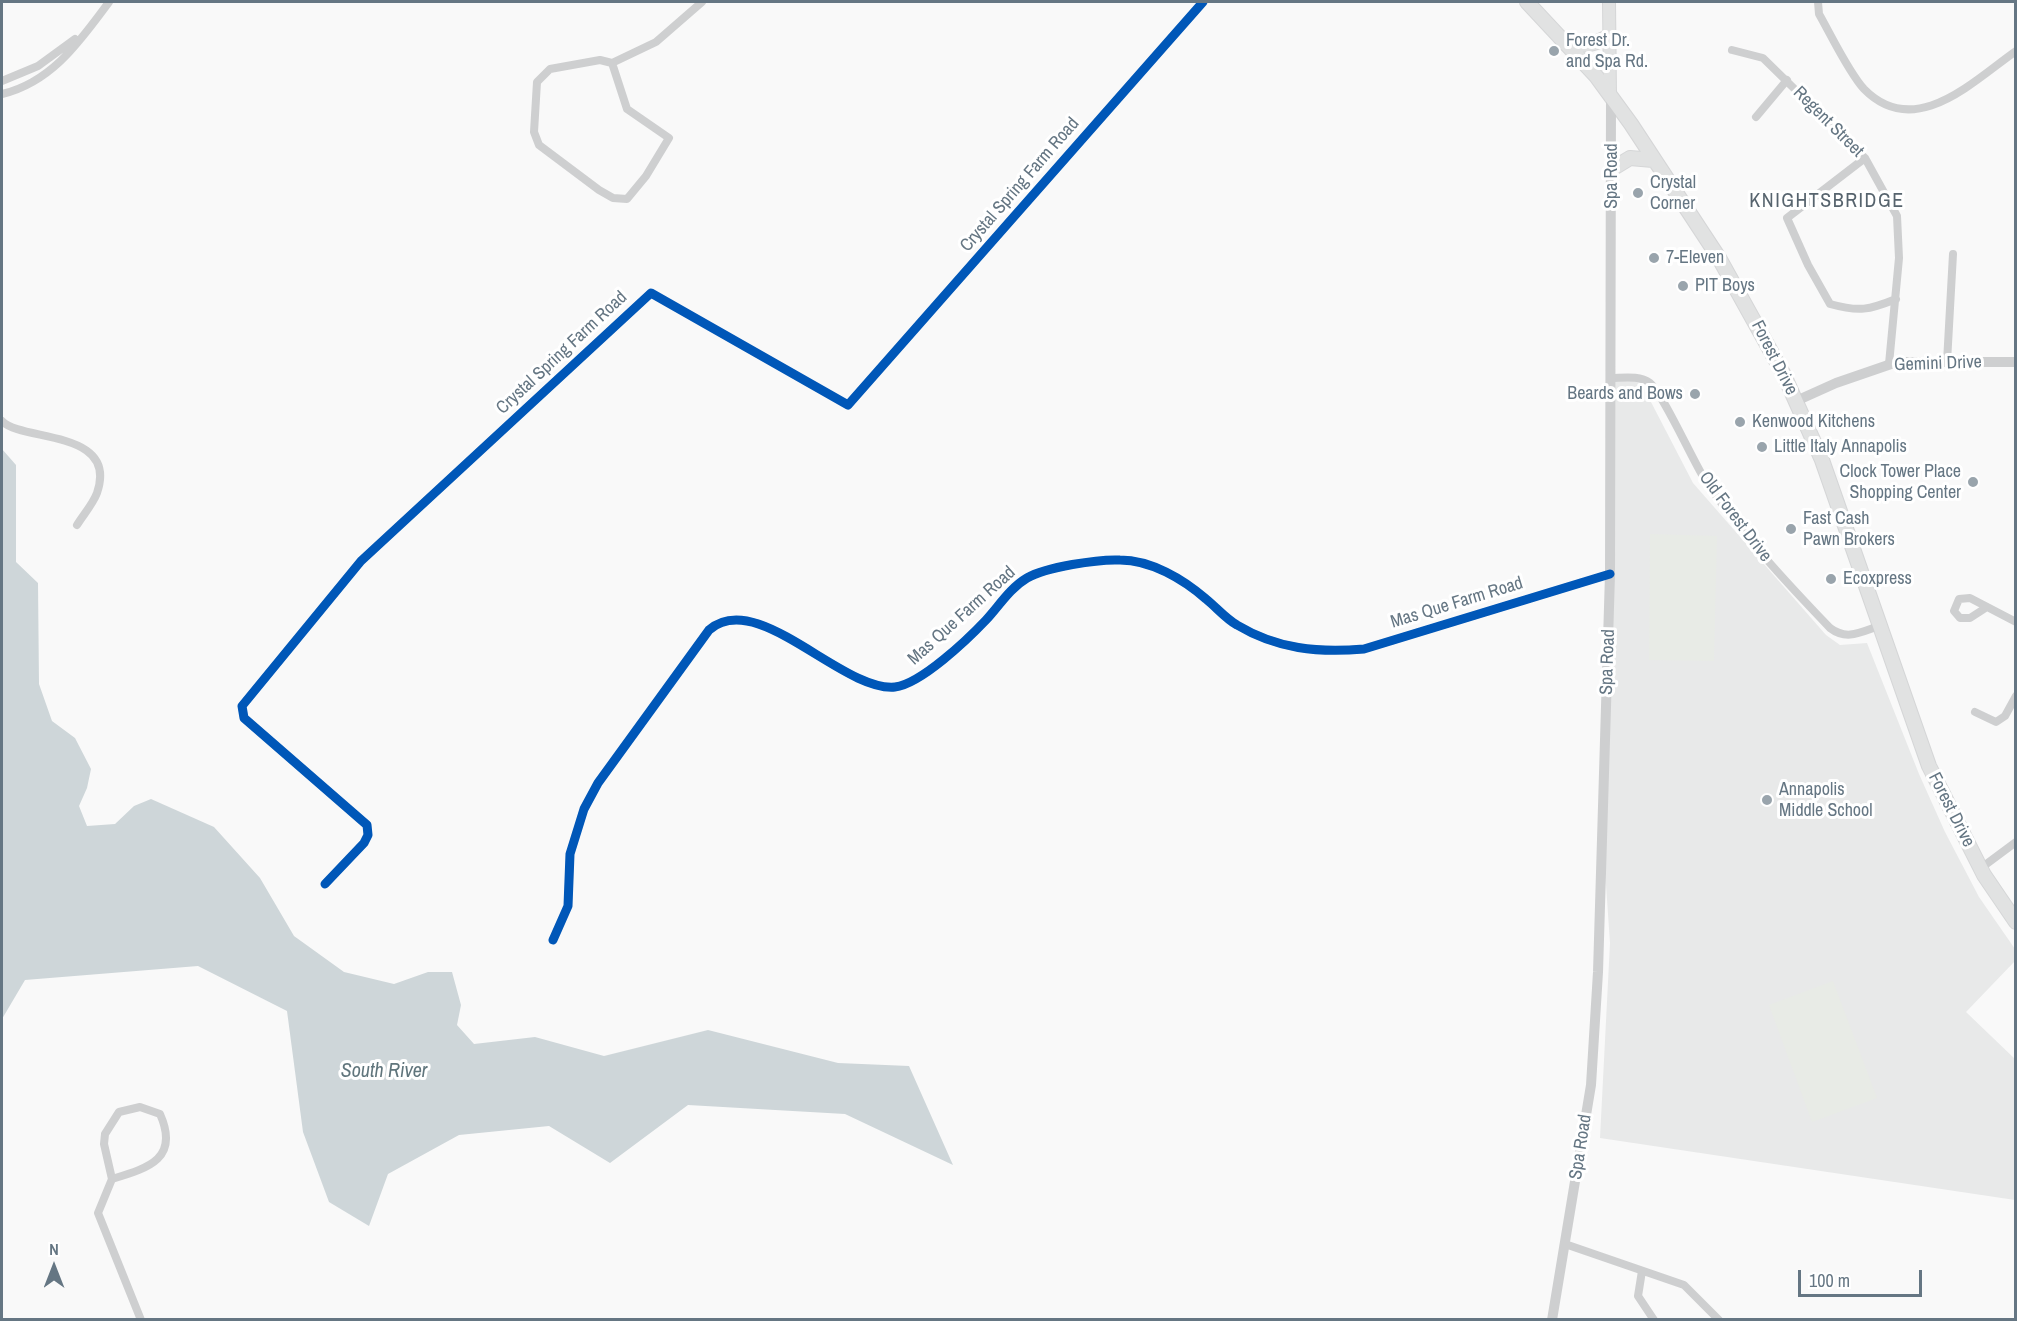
<!DOCTYPE html>
<style>
body{margin:0}
#map{position:relative;width:2017px;height:1321px;overflow:hidden;background:#f9f9f9;font-family:"Archivo Narrow",sans-serif}
canvas{display:block}
.frame{position:absolute;inset:0;border:3px solid #657683;pointer-events:none}
.north{position:absolute;left:24px;top:1237px;width:60px;height:60px;-webkit-text-stroke:4px #fff;paint-order:stroke;rotate:0deg;font-size:16px;font-weight:700;line-height:24px;text-align:center;color:#657683}
.north::after{content:'';display:block;margin:auto;width:21px;height:27px;background:#657683;clip-path:polygon(50% 0,100% 100%,50% 72%,0 100%)}
.scale{position:absolute;left:1798px;top:1270px;width:124px;height:27px;box-sizing:border-box;border:3px solid #657683;border-top:0;padding-left:8px;font-size:18px;line-height:21px;white-space:nowrap;color:#657683;-webkit-text-stroke:4px #fff;paint-order:stroke}
</style>
<div id="map">
<canvas width="2017" height="1321"></canvas>
<div class="frame"></div>
<div class="north">N</div>
<div class="scale">100 m</div>
</div>
<script>
const g = document.querySelector('canvas').getContext('2d');
g.lineJoin = 'round';
function paint(path, color) {
  g.fillStyle = color;
  g.fill(path, 'evenodd');
}
function strokePath(path, color, width, dash) {
  g.strokeStyle = color;
  g.lineWidth = width;
  g.lineCap = dash ? 'butt' : 'round';
  g.setLineDash(dash || []);
  g.stroke(path);
}
function label(font, color, halo, rows, align = 'center') {
  g.font = font + ' "Archivo Narrow",sans-serif';
  g.lineWidth = 6;
  g.setLineDash([]);
  g.textBaseline = 'middle';
  g.strokeStyle = halo;
  g.fillStyle = color;
  for (const [text, x, y, turn = 0] of rows) {
    g.save();
    g.translate(x, y);
    g.rotate((+turn || 0) * Math.PI / 180);
    g.textAlign = isNaN(turn) ? turn : align;
    if (halo) g.strokeText(text, 0, 0);
    g.fillText(text, 0, 0);
    g.restore();
  }
}
paint(new Path2D(`
 M1638,377L1693,483L1826,635L1840,645L1867,643L1919,774L1945,832L1979,897L2015,949V961L1966,1012L2015,1059V1200L1600,1138L1610,943L1602,827L1615,380Z`), '#e8e9e9');
paint(new Path2D(`
 M1650,534L1717,536L1714,661L1649,660Z
 M1833,981L1877,1098L1812,1122L1769,1005Z`), '#e8ebe6');
paint(new Path2D(`
 M2,449L16,465V562L38,583L39,684L52,721L75,738L91,769L87,788L79,806L87,826L115,824L134,806L151,799L214,827L260,878L294,936L344,972L394,984L428,972H452L461,1005L457,1025L474,1044L535,1037L604,1056L708,1030L838,1063L909,1066L953,1165L845,1114L688,1105L610,1163L549,1126L459,1135L388,1174L369,1226L329,1202L303,1132L287,1011L198,966L25,980L2,1019Z`), '#ced6d9');
const secondary = new Path2D(`
 M1609,2L1610,96`);
const primary = new Path2D(`
 M1527,2L1596,76L1631,124L1719,258L1784,375L1822,460L1929,766L1984,875L2016,922
 M1564,43C1583,46 1594,46 1610,35
 M1612,169L1630,158L1653,160`);
strokePath(secondary, '#d5d6d7', 14);
strokePath(primary, '#d5d6d7', 16);
strokePath(new Path2D(`
 M1818,2L1819,14C1831,35 1849,73 1864,89C1915,141 1973,81 2016,51
 M1732,50L1763,58L1865,158L1897,216L1899,258L1889,364
 M612,63L627,109L669,138L646,176L627,199L613,198L599,190L539,145L534,132L537,82L550,69L600,60L612,63L656,42L702,2
 M2,81L38,66L75,39
 M2,94C52,82 80,41 109,2
 M1756,117L1787,80
 M1865,158L1787,218L1808,265L1830,304C1859,312 1869,310 1896,299
 M1947,362L1953,254
 M1610,378C1623,378 1639,375 1650,383C1663,394 1692,459 1704,478C1740,533 1785,581 1830,628C1847,641 1861,632 1879,626
 M2,421C22,442 119,429 97,493C93,504 83,515 77,525
 M1987,607L1970,618H1960L1954,611L1959,599L1970,598L2016,622
 M1975,712L1996,722L2005,716L2016,696
 M1981,868L2016,842
 M325,884L364,843L368,835L367,825L244,718L242,706L361,561L651,293L848,405L1203,2
 M553,940L568,906L570,854L584,809L598,783L709,630C757,588 842,692 895,687C921,684 968,639 986,620C999,606 1010,588 1027,578C1046,567 1098,559 1120,560C1151,560 1183,579 1206,599C1216,607 1226,619 1237,625C1277,649 1318,653 1364,649L1610,574
 M112,1179C148,1168 180,1159 160,1114L140,1107L119,1112L105,1134L104,1144L112,1179L98,1213L141,1320
 M1565,1244L1684,1285L1719,1320
 M1642,1271L1638,1296L1654,1320`), '#cecfd0', 8);
strokePath(new Path2D(`
 M1796,401L1836,383L1897,362H2016
 M1552,1320L1591,1085L1598,972L1610,574L1611,96`), '#cecfd0', 10);
strokePath(secondary, '#e1e2e2', 12);
strokePath(primary, '#e1e2e2', 14);
strokePath(new Path2D(`
 M325,884L364,843L368,835L367,825L244,718L242,706L361,561L651,293L848,405L1203,2
 M553,940L568,906L570,854L584,809L598,783L709,630C757,588 842,692 895,687C921,684 968,639 986,620C999,606 1010,588 1027,578C1046,567 1098,559 1120,560C1151,560 1183,579 1206,599C1216,607 1226,619 1237,625C1277,649 1318,653 1364,649L1610,574`), '#0057b8', 9);
for (const [x, y, r, color] of [
 [1554,51,6,"#99a4ac"],
 [1638,193,6,"#99a4ac"],
 [1654,258,6,"#99a4ac"],
 [1683,286,6,"#99a4ac"],
 [1695,394,6,"#99a4ac"],
 [1740,422,6,"#99a4ac"],
 [1762,447,6,"#99a4ac"],
 [1973,482,6,"#99a4ac"],
 [1791,529,6,"#99a4ac"],
 [1831,579,6,"#99a4ac"],
 [1767,800,6,"#99a4ac"]
]) {
  const dot = new Path2D();
  dot.arc(x, y, r, 0, 2 * Math.PI);
  g.fillStyle = color;
  g.fill(dot);
  strokePath(dot, '#fff', 2);
}
label('18px', '#657683', '#fff', [
 ["Forest Dr.",1566,41],
 ["and Spa Rd.",1566,62],
 ["Crystal",1650,183],
 ["Corner",1650,204],
 ["7-Eleven",1666,258],
 ["PIT Boys",1695,286],
 ["Beards and Bows",1683,394,"right"],
 ["Kenwood Kitchens",1752,422],
 ["Little Italy Annapolis",1774,447],
 ["Clock Tower Place",1961,472,"right"],
 ["Shopping Center",1961,493,"right"],
 ["Fast Cash",1803,519],
 ["Pawn Brokers",1803,540],
 ["Ecoxpress",1843,579],
 ["Annapolis",1779,790],
 ["Middle School",1779,811]
], 'left');
label('18px', '#657683', '#fff', [
 ["Regent Street",1828,122,45],
 ["Spa Road",1612,176,-90],
 ["Crystal Spring Farm Road",1020,185,-49],
 ["Crystal Spring Farm Road",562,353,-43],
 ["Forest Drive",1774,358,63],
 ["Gemini Drive",1938,364,-2],
 ["Old Forest Drive",1735,517,53],
 ["Mas Que Farm Road",1457,603,-17],
 ["Mas Que Farm Road",962,616,-42],
 ["Spa Road",1608,662,-88],
 ["Forest Drive",1951,810,63],
 ["Spa Road",1581,1147,-81]
]);
g.letterSpacing = '1.5px';
label('20px', '#57646e', '#fff', [
 ["KNIGHTSBRIDGE",1827,202]
]);
g.letterSpacing = '0px';
label('italic 20px', '#60757c', '#fff', [
 ["South River",384,1072]
]);
</script>
